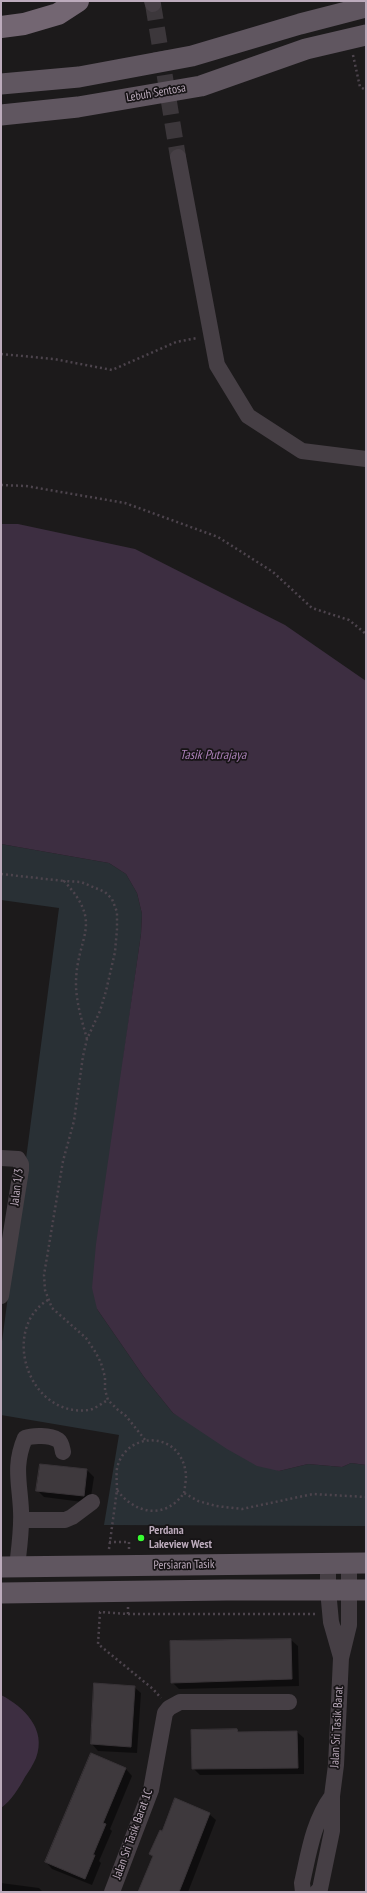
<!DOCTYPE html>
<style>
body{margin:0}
#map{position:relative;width:367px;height:1893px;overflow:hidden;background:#1c1a1b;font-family:"PT Sans Narrow",sans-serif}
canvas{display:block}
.frame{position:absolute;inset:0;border:2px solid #bcabbc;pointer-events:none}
</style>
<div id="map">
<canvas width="367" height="1893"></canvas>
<div class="frame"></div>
</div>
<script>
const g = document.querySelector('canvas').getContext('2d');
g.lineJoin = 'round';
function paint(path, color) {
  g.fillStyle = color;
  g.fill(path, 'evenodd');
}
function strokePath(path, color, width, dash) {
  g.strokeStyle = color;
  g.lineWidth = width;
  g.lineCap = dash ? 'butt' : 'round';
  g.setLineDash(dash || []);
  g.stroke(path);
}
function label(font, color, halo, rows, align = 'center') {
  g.font = font + ' "PT Sans Narrow",sans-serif';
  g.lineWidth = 3.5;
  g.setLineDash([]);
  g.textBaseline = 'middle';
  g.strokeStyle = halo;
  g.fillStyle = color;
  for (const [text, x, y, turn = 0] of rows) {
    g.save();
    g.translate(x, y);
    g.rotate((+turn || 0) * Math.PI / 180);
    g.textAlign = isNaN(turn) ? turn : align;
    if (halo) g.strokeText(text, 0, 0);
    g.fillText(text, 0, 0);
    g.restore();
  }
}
paint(new Path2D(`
 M1,844L109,863L126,874L137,893L142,914L141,934L124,1055L97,1309L144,1377L173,1413L279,1471L308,1464L342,1467L351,1463L366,1465V1526L104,1525L119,1435L1,1415V1349L59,908L1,900Z`), '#293035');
paint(new Path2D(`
 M1,524H18L135,549L285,625L366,681V1465L351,1463L342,1467L308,1464L279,1471L257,1466L227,1449L173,1413L144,1377L97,1309L92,1288L96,1244L141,934L142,914L137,893L126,874L109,863L1,844Z
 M1,1695C24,1707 47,1729 36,1758C33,1765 29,1771 25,1777C19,1788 11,1801 1,1808Z`), '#3d2e41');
paint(new Path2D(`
 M87,1470L94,1477L90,1503L44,1497L38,1491Z
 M291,1640L298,1646L299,1686L179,1689L172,1682L171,1642Z
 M134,1687L141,1693L137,1753L98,1751L92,1744Z
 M237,1730L240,1733L297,1732L304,1738V1774L200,1775L193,1768Z
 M92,1754L126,1769L132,1776L110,1829L112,1831L99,1861L101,1863L92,1885L52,1869L46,1862Z
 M209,1814L216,1820L188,1892H139L153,1857L150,1854L162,1832Z
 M1,1883L39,1888L43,1892H1Z`), '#0007');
const building = new Path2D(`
 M40,1464L87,1469L84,1496L36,1491Z
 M291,1639L292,1679L171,1683L170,1641Z
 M94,1683L135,1686L131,1747L91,1744Z
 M237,1729L238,1732L297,1731L298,1768L192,1769L191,1730Z
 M91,1753L126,1768L103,1823L106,1824L93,1855H95L85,1879L45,1862Z
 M175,1798L210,1813L183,1882L179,1892H138L153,1856L149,1854L160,1830L162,1831Z`);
paint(building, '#3e393d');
strokePath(building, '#383337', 1);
strokePath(new Path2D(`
 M153,4L178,157`), '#3c373b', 16, [16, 8]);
strokePath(new Path2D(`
 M353,55L360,87L366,90
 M1,354L54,359L112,370L176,342L197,338
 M1,485L26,486L125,503L218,537L273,572L312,608L349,620L366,634
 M1,874L64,881
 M87,1039C82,1021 76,1002 76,984C76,936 105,925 64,881L81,882L105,892L112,899L117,912V929L115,952L106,991L100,1011L87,1039L83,1056L74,1121L63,1161L44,1275L45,1290L52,1308L86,1338L96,1353L101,1363L105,1377V1390L108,1400L118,1410L126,1416L146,1441
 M48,1300C0,1329 28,1418 89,1410C95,1409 102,1403 108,1400
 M117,1490C117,1483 116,1476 117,1468C126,1430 182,1430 186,1475C186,1480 185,1487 184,1493
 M109,1542H129V1550
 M109,1549L117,1490C135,1514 165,1520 184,1493L198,1501L216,1506L242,1509L313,1494L366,1497
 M128,1607V1614L100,1612L98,1644L153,1689L161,1698
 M128,1614H316`), '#4d444d', 2.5, [2, 3]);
strokePath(new Path2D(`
 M152,1L153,4
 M178,157L217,365L248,416L302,451L366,459
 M1,1158L18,1159L21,1164V1170L1,1296
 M21,1520H65L72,1517L92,1502
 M328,1563V1590L331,1622L341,1657
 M17,1567C19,1549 22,1529 21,1511C20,1484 13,1466 25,1438C33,1435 50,1435 58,1440C62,1443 62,1448 63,1452
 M112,1892L151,1790L165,1713L169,1708L180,1702H289
 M303,1892L302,1883C309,1852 313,1822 332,1796
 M317,1892L320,1889L332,1831V1796L336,1765L341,1658L349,1625V1563`), '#463f45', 16);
strokePath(new Path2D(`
 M1,84L79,77L192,56L300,24L366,7
 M1,115L78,107L201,86L306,49L366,35
 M1,1567L366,1563
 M1,1593L227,1590H366`), '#605660', 21);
strokePath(new Path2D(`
 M1,27L24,24L58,14L78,1`), '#736672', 22);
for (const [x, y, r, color] of [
 [141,1538,4,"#37fc31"]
]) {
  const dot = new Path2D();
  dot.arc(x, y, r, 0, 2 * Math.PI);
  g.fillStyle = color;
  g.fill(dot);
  strokePath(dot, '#171416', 1.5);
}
label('12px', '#bcabbc', '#171416', [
 ["Lebuh Sentosa",156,93,-10],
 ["Jalan 1/3",17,1187,-83],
 ["Persiaran Tasik",184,1565,-1],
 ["Jalan Sri Tasik Barat",337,1727,-87],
 ["Jalan Sri Tasik Barat 1C",133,1834,-70]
]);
label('bold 12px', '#bcabbc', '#171416', [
 ["Perdana",149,1531],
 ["Lakeview West",149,1545]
], 'left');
label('italic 13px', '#ac81b9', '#171416', [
 ["Tasik Putrajaya",213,755]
]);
</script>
